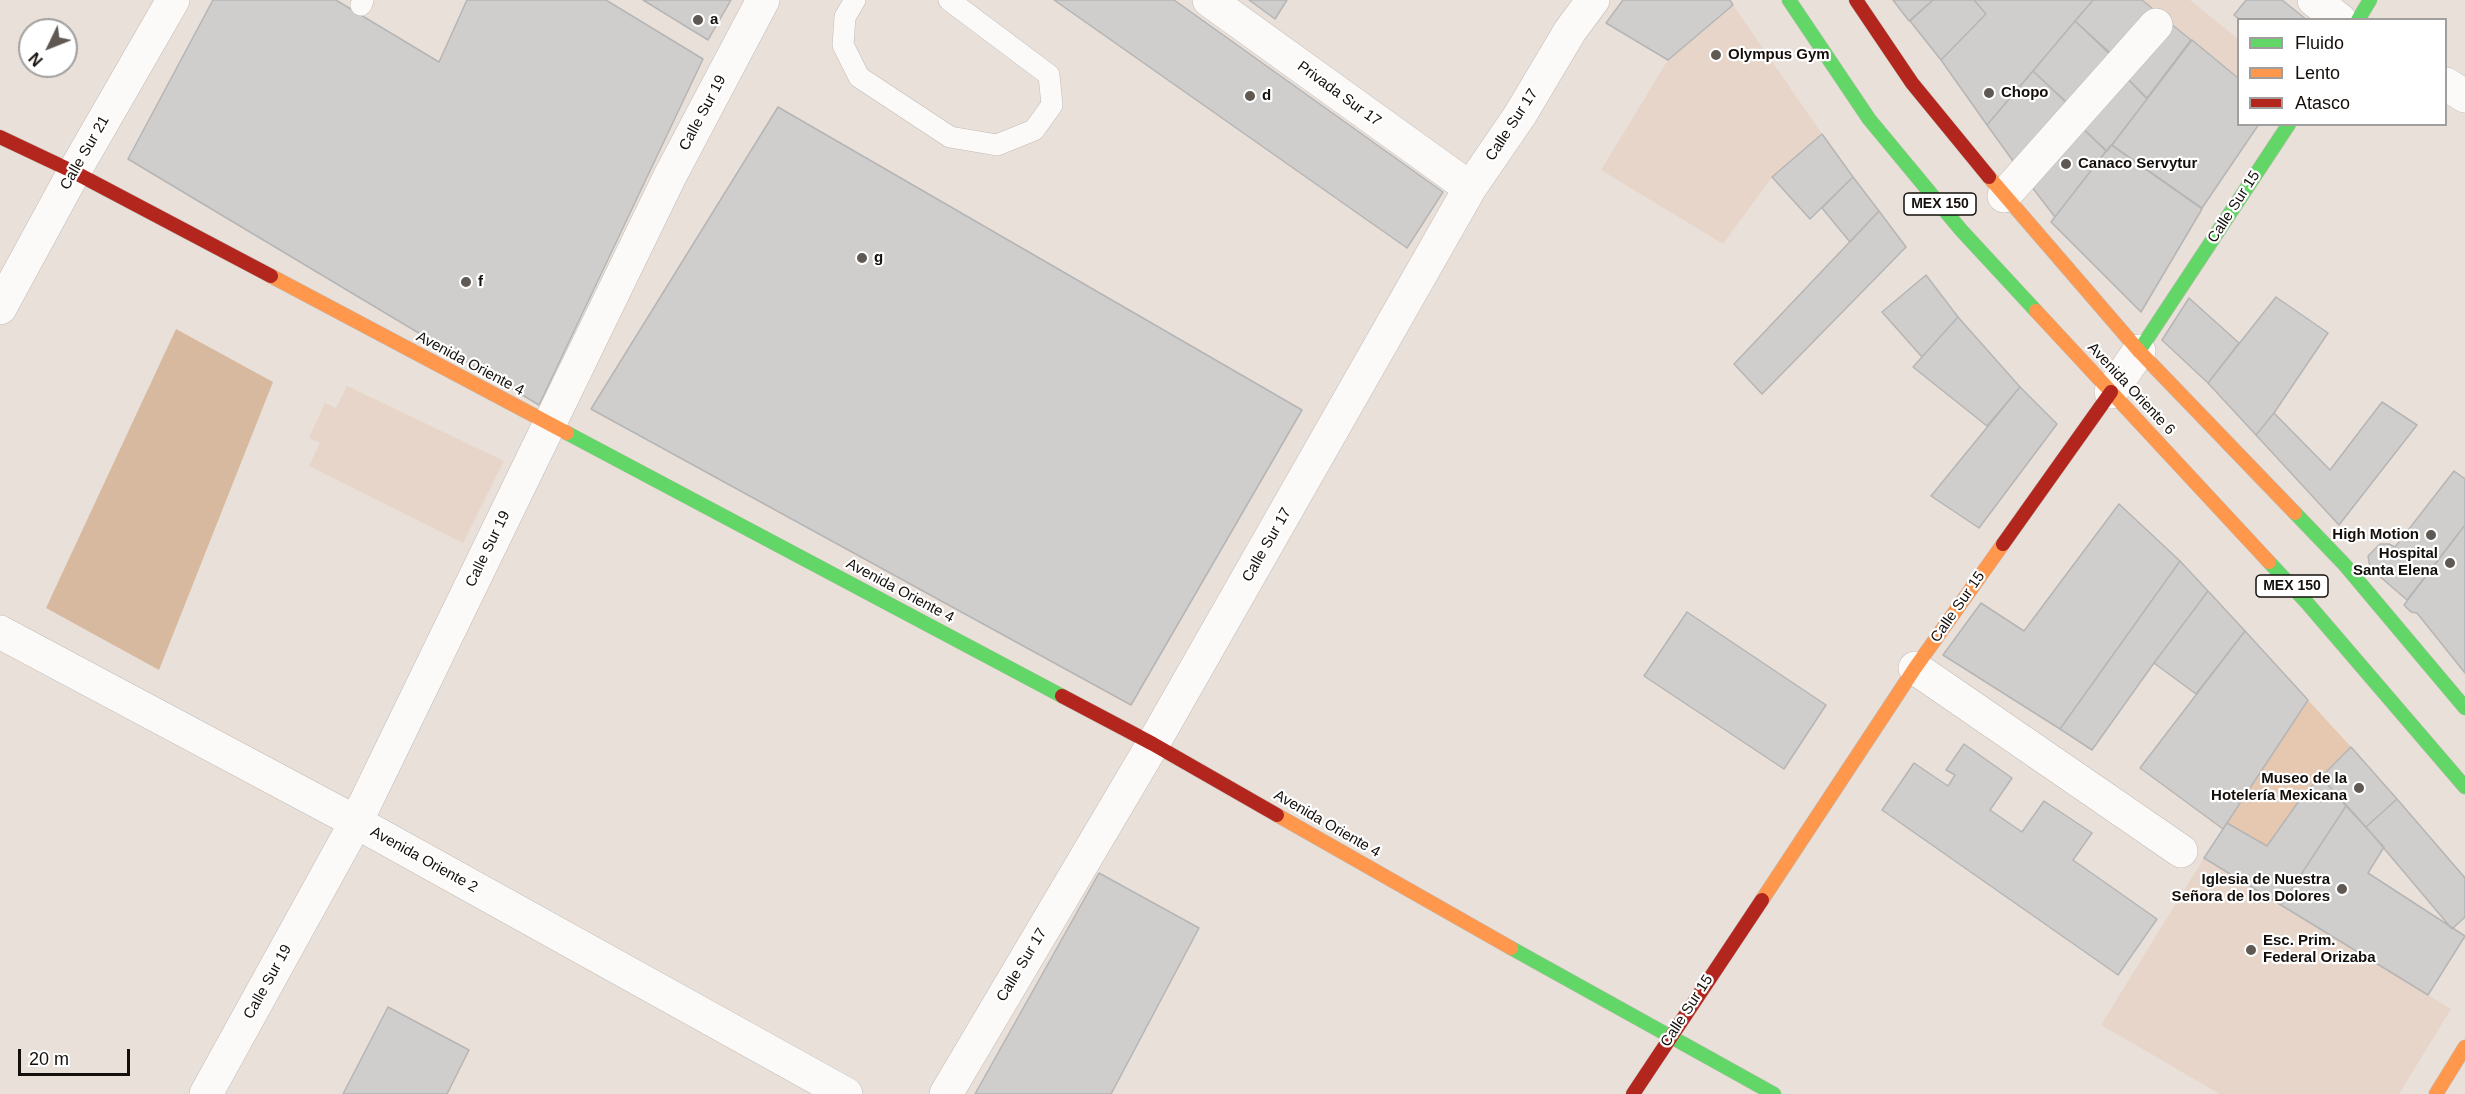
<!DOCTYPE html>
<meta charset="utf-8">
<style>
body{margin:0}
#map{position:relative;width:2465px;height:1094px;overflow:hidden;background:#e9e0d9;font-family:Helvetica,sans-serif}
canvas{display:block}
.legend{position:absolute;left:2237px;top:18px;width:210px;height:108px;box-sizing:border-box;background:#fff;border:2px solid #a19f9d;margin:0;padding:8px 10px;list-style:none;font-size:18px;color:#150f0b}
.legend li{display:flex;align-items:center;gap:12px;height:30px}
.legend b{width:30px;border:2px solid #a19f9d}
.north{position:absolute;left:18px;top:18px;width:60px;height:60px;box-sizing:border-box;background:#fff;border:2px solid #a19f9d;border-radius:50%;rotate:227deg;font-size:16px;font-weight:700;line-height:24px;text-align:center;color:#150f0b}
.north::after{content:'';display:block;margin:auto;width:21px;height:27px;background:#5f5853;clip-path:polygon(50% 0,100% 100%,50% 72%,0 100%)}
.scale{position:absolute;left:18px;top:1049px;width:112px;height:27px;box-sizing:border-box;border:3px solid #150f0b;border-top:0;padding-left:8px;font-size:18px;line-height:21px;white-space:nowrap;color:#150f0b;-webkit-text-stroke:4px #fff;paint-order:stroke}
</style>
<div id="map">
<canvas width="2465" height="1094"></canvas>
<ul class="legend">
<li><b style="height:8px;background:#63d668"></b>Fluido</li>
<li><b style="height:8px;background:#ff974d"></b>Lento</li>
<li><b style="height:8px;background:#b3261e"></b>Atasco</li>
</ul>
<div class="north">N</div>
<div class="scale">20 m</div>
</div>
<script>
const g = document.querySelector('canvas').getContext('2d');
g.lineJoin = 'round';
function paint(path, color) {
  g.fillStyle = color;
  g.fill(path, 'evenodd');
}
function strokePath(path, color, width, dash) {
  g.strokeStyle = color;
  g.lineWidth = width;
  g.lineCap = dash ? 'butt' : 'round';
  g.setLineDash(dash || []);
  g.stroke(path);
}
function label(font, color, halo, rows, align = 'center') {
  g.font = font + ' Helvetica,sans-serif';
  g.lineWidth = 4.5;
  g.setLineDash([]);
  g.textBaseline = 'middle';
  g.strokeStyle = halo;
  g.fillStyle = color;
  for (const [text, x, y, turn = 0] of rows) {
    g.save();
    g.translate(x, y);
    g.rotate((+turn || 0) * Math.PI / 180);
    g.textAlign = isNaN(turn) ? turn : align;
    if (halo) g.strokeText(text, 0, 0);
    g.fillText(text, 0, 0);
    g.restore();
  }
}
paint(new Path2D(`
 M2142,0H2190L2238,39V77Z
 M1733,5L1822,134L1772,177L1723,244L1601,170L1668,60Z
 M347,386L504,461L463,543L309,466L320,443L309,438L325,403L336,408Z
 M2204,858L2451,1009L2399,1094H2220L2101,1025Z`), '#e6d5c8');
paint(new Path2D(`
 M2308,700L2351,747L2306,791L2267,846L2227,823Z`), '#e6c8b0');
paint(new Path2D(`
 M176,329L273,382L159,670L46,608Z`), '#d7b9a0');
const building = new Path2D(`
 M213,0H336L439,62L467,0H606L703,59L539,405L128,159Z
 M643,0H731L708,40Z
 M1054,0H1174L1443,192L1407,248Z
 M1249,0H1287L1275,19Z
 M1623,0H1730L1733,5L1668,60L1606,23Z
 M1893,0H1933L1909,21Z
 M1933,0H1974L1986,14L1941,60L1910,21Z
 M1974,0H2093L1987,125L1941,60L1986,14Z
 M2093,0H2142L2159,14L2118,60L2075,21Z
 M2246,0H2282L2307,20H2240L2234,15Z
 M2165,19L2191,40L2147,98L2119,70Z
 M2075,21L2117,61L2075,110L2033,71Z
 M2192,40L2238,78V124H2259L2202,208L2112,145Z
 M2119,70L2147,99L2107,151L2075,121Z
 M2033,71L2074,110L2021,172L1987,125Z
 M778,107L1302,410L1131,705L591,409Z
 M2075,121L2106,151L2055,217L2025,178Z
 M1822,134L1853,177L1810,219L1772,177Z
 M2111,145L2202,209L2141,312L2051,222Z
 M1853,177L1879,211L1850,242L1822,208Z
 M1879,211L1906,247L1762,394L1734,364Z
 M1926,275L1958,317L1922,357L1882,312Z
 M2276,297L2328,333L2274,413L2256,435L2208,383Z
 M2189,298L2239,343L2208,383L2162,340Z
 M1958,317L2020,387L1987,426L1913,367Z
 M2020,387L2057,424L1979,528L1931,496Z
 M2382,402L2417,425L2339,525L2256,435L2274,413L2330,470Z
 M2454,471L2465,479V525L2407,600L2370,568L2368,556L2380,544H2389L2395,547Z
 M2119,504L2180,561L2060,729L1943,655L1981,603L2024,631Z
 M2465,525V673L2417,613L2411,612L2404,605Z
 M2180,561L2208,591L2154,663L2092,750L2060,729Z
 M2208,591L2245,631L2196,694L2154,663Z
 M1687,612L1826,705L1784,769L1644,676Z
 M2245,631L2308,700L2223,829L2140,768Z
 M1964,744L2012,778L1990,810L2022,832L2044,801L2092,833L2073,860L2157,919L2118,975L1882,810L1914,763L1948,786L1955,775L1946,770Z
 M2351,747L2397,799L2366,827L2321,777Z
 M2321,777L2346,806L2281,905L2204,858L2227,823L2267,846L2306,791Z
 M2397,799L2465,878V917L2452,929L2366,827Z
 M2346,806L2384,847L2368,873L2465,936L2428,995L2281,905Z
 M1099,873L1199,928L1111,1094H975Z
 M388,1007L469,1050L447,1094H343Z`);
paint(building, '#cfcecd');
strokePath(building, '#b6b5b5', 1.5);
const lane = new Path2D(`
 M855,0L845,17L843,45L859,77L950,137L997,145L1034,130L1052,105L1049,75L949,0
 M361,5L363,0`);
const street = new Path2D(`
 M1209,0L1470,188
 M2314,0L2340,20
 M2446,84L2465,96
 M2004,196L2156,25
 M0,308L74,172L173,0
 M2111,392L2139,351
 M0,632L356,822L846,1094
 M1915,668L2181,851
 M206,1094L356,822L670,176L763,0
 M946,1094L1153,744L1470,188L1520,115L1570,31L1593,0`);
const fast = new Path2D(`
 M1789,0L1869,119L1961,230L2036,311
 M2358,20L2370,0
 M2139,351L2289,124
 M567,433L1062,696
 M2295,513L2344,564L2465,708
 M2269,562L2308,604L2465,787
 M1511,948L1774,1094`);
const slow = new Path2D(`
 M1989,177L2139,351L2295,513
 M271,276L567,433
 M2036,311L2269,562
 M1277,815L1511,948
 M1762,900L1915,668L2003,544
 M2436,1094L2465,1047`);
const jam = new Path2D(`
 M1856,0L1912,83L1989,177
 M0,137L74,172L271,276
 M2003,544L2111,392
 M1062,696L1153,744L1277,815
 M1633,1094L1762,900`);
strokePath(lane, '#c0bab4', 22);
strokePath(street, '#c0bab4', 34);
strokePath(fast, '#c0bab4', 15);
strokePath(slow, '#c0bab4', 15);
strokePath(jam, '#c0bab4', 15);
strokePath(lane, '#fcfaf9', 21);
strokePath(street, '#fcfaf9', 33);
strokePath(fast, '#63d668', 14);
strokePath(slow, '#ff974d', 14);
strokePath(jam, '#b3261e', 14);
for (const [x, y, r, color] of [
 [698,20,6,"#5f5853"],
 [1716,55,6,"#5f5853"],
 [1989,93,6,"#5f5853"],
 [1250,96,6,"#5f5853"],
 [2066,164,6,"#5f5853"],
 [862,258,6,"#5f5853"],
 [466,282,6,"#5f5853"],
 [2431,535,6,"#5f5853"],
 [2450,563,6,"#5f5853"],
 [2359,788,6,"#5f5853"],
 [2342,889,6,"#5f5853"],
 [2251,950,6,"#5f5853"]
]) {
  const dot = new Path2D();
  dot.arc(x, y, r, 0, 2 * Math.PI);
  g.fillStyle = color;
  g.fill(dot);
  strokePath(dot, '#fff', 2);
}
for (const [x, y, w] of [
 [1940,204,72],
 [2292,586,72]
]) {
  const box = new Path2D();
  box.roundRect(x - w / 2, y - 11, w, 22, 4.5);
  g.fillStyle = '#fff';
  g.fill(box);
  strokePath(box, '#150f0b', 1.5);
}
label('bold 14px', '#150f0b', null, [
 ["MEX 150",1940,204],
 ["MEX 150",2292,586]
]);
label('bold 15px', '#150f0b', '#fff', [
 ["a",710,20],
 ["Olympus Gym",1728,55],
 ["Chopo",2001,93],
 ["d",1262,96],
 ["Canaco Servytur",2078,164],
 ["g",874,258],
 ["f",478,282],
 ["High Motion",2419,535,"right"],
 ["Hospital",2438,554,"right"],
 ["Santa Elena",2438,571,"right"],
 ["Museo de la",2347,779,"right"],
 ["Hotelería Mexicana",2347,796,"right"],
 ["Iglesia de Nuestra",2330,880,"right"],
 ["Señora de los Dolores",2330,897,"right"],
 ["Esc. Prim.",2263,941],
 ["Federal Orizaba",2263,958]
], 'left');
label('15px', '#150f0b', '#fff', [
 ["Privada Sur 17",1339,94,36],
 ["Calle Sur 19",703,113,-62],
 ["Calle Sur 17",1512,125,-57],
 ["Calle Sur 21",85,153,-60],
 ["Calle Sur 15",2234,207,-57],
 ["Avenida Oriente 4",470,364,28],
 ["Avenida Oriente 6",2131,389,47],
 ["Calle Sur 17",1267,545,-60],
 ["Calle Sur 19",488,549,-64],
 ["Avenida Oriente 4",900,591,28],
 ["Calle Sur 15",1958,607,-55],
 ["Avenida Oriente 4",1327,824,30],
 ["Avenida Oriente 2",424,860,29],
 ["Calle Sur 17",1022,965,-59],
 ["Calle Sur 19",268,982,-61],
 ["Calle Sur 15",1687,1011,-57]
]);
</script>
